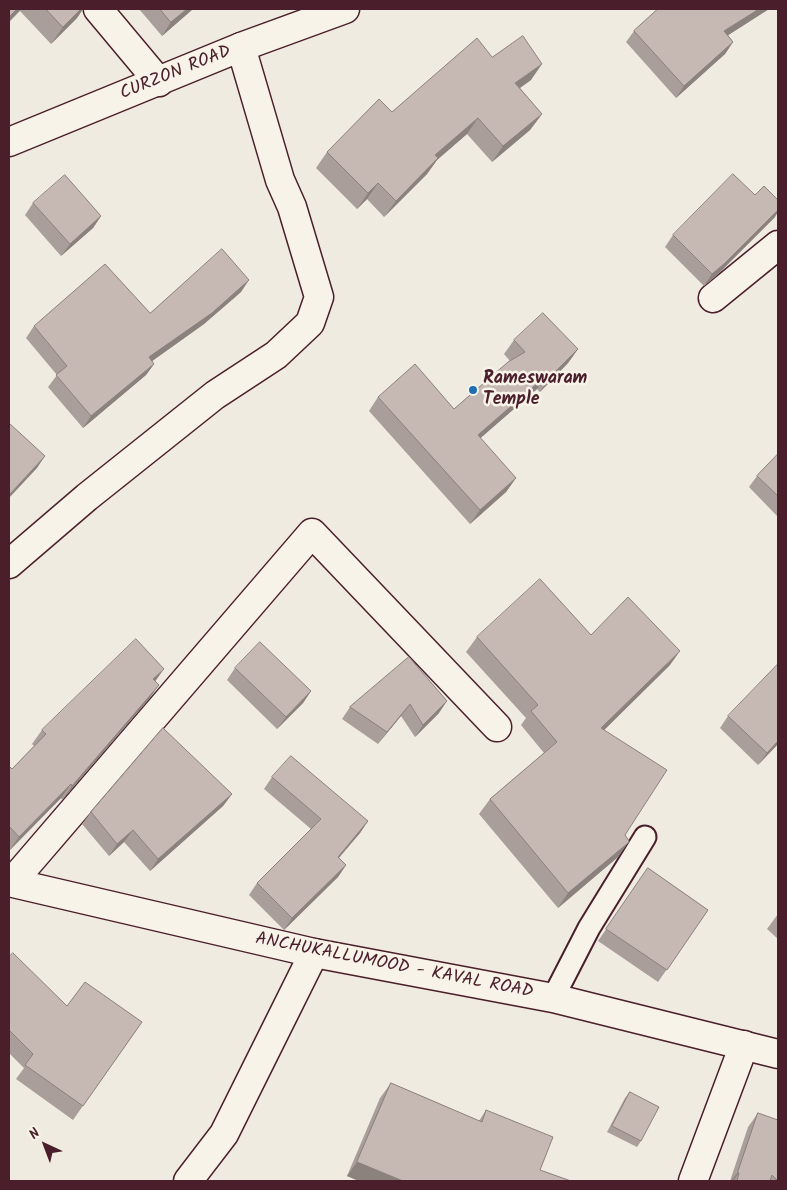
<!DOCTYPE html>
<style>
body{margin:0}
#map{position:relative;width:787px;height:1190px;overflow:hidden;background:#f0ebe0;font-family:Kalam,sans-serif}
canvas{display:block}
.frame{position:absolute;inset:0;border:10px solid #4a1f2b;pointer-events:none}
.north{position:absolute;left:20px;top:1120px;width:50px;height:50px;-webkit-text-stroke:4px #f7f3e8;paint-order:stroke;rotate:317deg;font-size:14px;font-weight:700;line-height:20px;text-align:center;color:#4a1f2b}
.north::after{content:'';display:block;margin:auto;width:18px;height:22px;background:#4a1f2b;clip-path:polygon(50% 0,100% 100%,50% 72%,0 100%)}
</style>
<div id="map">
<canvas width="787" height="1190"></canvas>
<div class="frame"></div>
<div class="north">N</div>
</div>
<script>
const g = document.querySelector('canvas').getContext('2d');
g.lineJoin = 'round';
function strokePath(path, color, width, dash) {
  g.strokeStyle = color;
  g.lineWidth = width;
  g.lineCap = dash ? 'butt' : 'round';
  g.setLineDash(dash || []);
  g.stroke(path);
}
function paint(path, color) {
  g.fillStyle = color;
  g.fill(path, 'evenodd');
}
function label(font, color, halo, rows, align = 'center') {
  g.font = font + ' Kalam,sans-serif';
  g.lineWidth = 5;
  g.setLineDash([]);
  g.textBaseline = 'middle';
  g.strokeStyle = halo;
  g.fillStyle = color;
  for (const [text, x, y, turn = 0] of rows) {
    g.save();
    g.translate(x, y);
    g.rotate((+turn || 0) * Math.PI / 180);
    g.textAlign = isNaN(turn) ? turn : align;
    if (halo) g.strokeText(text, 0, 0);
    g.fillText(text, 0, 0);
    g.restore();
  }
}
const lane = new Path2D(`
 M553,998L589,928L645,837`);
const street = new Path2D(`
 M98,9L159,82
 M713,298L778,245
 M9,564L87,497L215,395L276,355L310,323L319,297L292,207L280,180L241,47
 M12,882L312,533L497,727
 M188,1181L224,1134L314,953
 M693,1181L744,1045`);
const secondary = new Path2D(`
 M9,142L241,47L345,9
 M9,882L314,953L553,998L778,1054`);
strokePath(lane, '#4a1f2b', 25);
strokePath(street, '#4a1f2b', 31);
strokePath(secondary, '#4a1f2b', 31);
strokePath(lane, '#f7f3e8', 21);
strokePath(street, '#f7f3e8', 28);
strokePath(secondary, '#f7f3e8', 28);
paint(new Path2D(`
 M9,9H83L77,18L51,44L20,11L9,22Z
 M139,9H193L162,36Z
 M658,9H769L728,35L733,42L725,54L676,98L626,42L634,31Z
 M531,80L520,88L542,114L530,130L492,162L467,134L437,160L427,174L384,217L367,199L357,209L316,168L327,152L392,112Z
 M33,203L101,216L93,228L61,256L25,215Z
 M775,217L716,276L704,286L665,247L673,235Z
 M241,292L204,324L152,361L154,364L146,375L83,428L48,387L57,375L26,338L34,326L150,313Z
 M514,340L578,349L568,363L540,392L537,389L480,438L516,478L506,492L470,524L369,411L378,397L454,409L510,361L504,354Z
 M778,454V517L749,487L757,476Z
 M591,635L670,665L604,730L625,835L618,857L558,908L479,814L490,799L544,753L521,725L526,718L466,652L477,637Z
 M409,657L439,713L415,737L401,716L378,744L342,719L350,707Z
 M235,668L311,691L303,703L277,729L227,680Z
 M155,681L149,699L62,800L61,798L9,851V766L12,769L34,746L32,744L42,730Z
 M728,716L778,744L758,765L720,728Z
 M272,777L368,821L360,833L339,858L346,865L338,877L284,930L249,895L257,883L311,829L264,789Z
 M232,794L223,806L150,871L124,842L109,856L82,824L91,812Z
 M648,868L708,910L658,982L598,941Z
 M778,914V939L767,929Z
 M9,957L67,1006L142,1022L73,1120L16,1079L24,1068L9,1053Z
 M391,1083L479,1121L486,1110L540,1170L571,1181H359L347,1176L380,1098Z
 M630,1092L641,1141L637,1147L607,1132L625,1098Z
 M758,1113L778,1181H730L748,1127Z`), '#aa9e9a');
paint(new Path2D(`
 M17,9H21L9,22V17Z
 M81,9H83L77,18L51,44L63,27Z
 M187,9H193L162,36L171,22Z
 M759,9H769L716,43L724,31Z
 M733,42L725,54L676,98L684,86Z
 M542,64L531,80L504,99L515,83Z
 M542,114L530,130L492,162L503,146Z
 M478,118L467,134L437,160L427,174L384,217L396,201L435,155Z
 M378,183L367,199L357,209L368,193Z
 M778,210V212L775,217L716,276L704,286L712,274Z
 M101,216L93,228L61,256L70,244Z
 M249,280L241,292L204,324L141,369L149,357Z
 M578,349L568,363L540,392L550,377Z
 M154,364L146,375L83,428L91,416Z
 M547,375L537,389L468,449L478,435Z
 M45,456L37,468L9,498V495Z
 M516,478L506,492L470,524L480,510Z
 M680,651L670,665L591,743L601,728Z
 M164,669L154,683L153,679Z
 M159,685L149,699L62,800L72,786Z
 M311,691L303,703L277,729L286,717Z
 M447,701L439,713L415,737L423,725Z
 M410,704L401,716L378,744L387,732Z
 M778,741V744L758,765L767,753Z
 M71,784L61,798L9,851L19,837Z
 M232,794L223,806L150,871L158,859Z
 M368,821L360,833L329,869L338,857Z
 M133,830L124,842L109,856L117,844Z
 M628,843L618,857L558,908L568,893Z
 M346,865L338,877L284,930L292,918Z
 M357,1162L403,1181H359L347,1176Z
 M738,1172L739,1173L733,1181H731Z`), '#8b817d');
const building = new Path2D(`
 M9,9H17L9,17Z
 M46,9H81L63,27Z
 M160,9H187L171,22Z
 M658,9H759L724,31L733,42L684,86L634,31Z
 M523,36L542,64L515,83L542,114L503,146L478,118L435,155L438,158L396,201L378,183L368,193L327,152L379,99L392,112L477,38L492,57Z
 M733,174L755,195L764,186L778,200V210L724,264L712,274L673,235Z
 M65,175L101,216L70,244L33,203Z
 M222,249L249,280L212,313L149,357L154,364L91,416L56,375L67,366L34,326L105,264L150,313Z
 M543,313L578,349L550,377L547,375L478,435L516,478L480,510L378,397L415,364L454,409L508,362L525,352L514,340Z
 M9,423L45,456L9,495Z
 M778,454V496L757,476Z
 M540,579L591,635L628,597L680,651L601,728L667,770L625,835L629,841L628,843L568,893L490,799L557,742L531,711L538,705L477,637Z
 M136,639L164,669L153,679L159,685L72,786L71,784L19,837L9,826V766L12,769L46,734L42,730Z
 M260,642L311,691L286,717L235,668Z
 M409,657L447,701L423,725L410,704L387,732L350,707Z
 M778,664V741L767,753L728,716Z
 M163,728L232,794L158,859L133,830L117,844L91,812Z
 M291,756L368,821L338,857L346,865L292,918L257,883L321,819L272,777Z
 M648,868L708,910L667,970L606,929Z
 M13,953L67,1006L85,982L142,1022L83,1106L25,1065L33,1054L9,1030V957Z
 M391,1083L482,1122L486,1110L553,1137L540,1170L571,1181H403L357,1162Z
 M630,1092L659,1107L641,1141L612,1126Z
 M758,1113L778,1120V1181L772,1175L770,1181H737L739,1173L738,1172Z`);
paint(building, '#c6b8b3');
strokePath(building, '#8b817d', 1);
for (const [x, y, r, color] of [
 [473,390,5,"#1f6fb2"]
]) {
  const dot = new Path2D();
  dot.arc(x, y, r, 0, 2 * Math.PI);
  g.fillStyle = color;
  g.fill(dot);
  strokePath(dot, '#f7f3e8', 2);
}
label('18px', '#4a1f2b', '#f7f3e8', [
 ["CURZON ROAD",176,74,-22],
 ["ANCHUKALLUMOOD - KAVAL ROAD",394,967,11]
]);
label('bold 18px', '#4a1f2b', '#f7f3e8', [
 ["Rameswaram",483,380],
 ["Temple",483,401]
], 'left');
</script>
